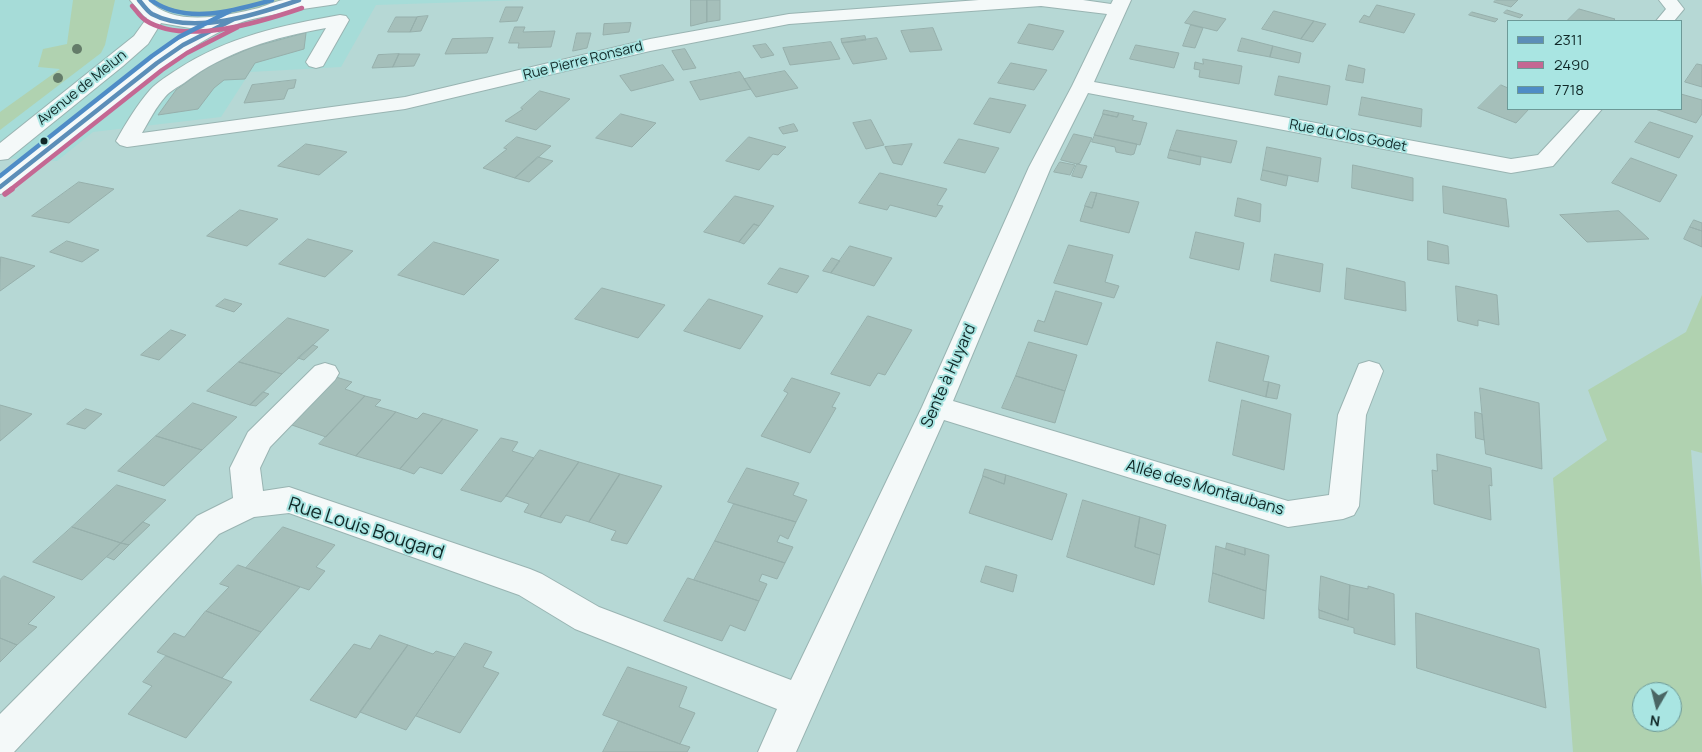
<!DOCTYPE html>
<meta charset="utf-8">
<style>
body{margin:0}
#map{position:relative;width:1702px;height:752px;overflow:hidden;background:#b6d8d5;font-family:Manrope,sans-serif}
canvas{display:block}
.legend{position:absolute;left:1507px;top:20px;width:175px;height:90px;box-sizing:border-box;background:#a9e5e2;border:1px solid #6c9997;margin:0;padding:6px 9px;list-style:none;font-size:15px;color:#102827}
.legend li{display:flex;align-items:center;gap:10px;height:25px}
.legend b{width:25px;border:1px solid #6c9997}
.north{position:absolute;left:1632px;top:682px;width:50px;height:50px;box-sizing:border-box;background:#a9e5e2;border:1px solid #6c9997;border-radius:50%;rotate:188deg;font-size:14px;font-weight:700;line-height:20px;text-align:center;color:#102827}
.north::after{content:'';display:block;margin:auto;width:18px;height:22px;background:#4a6664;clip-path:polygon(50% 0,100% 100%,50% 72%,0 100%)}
</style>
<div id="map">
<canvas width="1702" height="752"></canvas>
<ul class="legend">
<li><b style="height:6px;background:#5c8eb8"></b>2311</li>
<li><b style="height:6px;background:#c46893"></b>2490</li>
<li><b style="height:6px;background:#4f8cc6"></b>7718</li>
</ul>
<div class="north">N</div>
</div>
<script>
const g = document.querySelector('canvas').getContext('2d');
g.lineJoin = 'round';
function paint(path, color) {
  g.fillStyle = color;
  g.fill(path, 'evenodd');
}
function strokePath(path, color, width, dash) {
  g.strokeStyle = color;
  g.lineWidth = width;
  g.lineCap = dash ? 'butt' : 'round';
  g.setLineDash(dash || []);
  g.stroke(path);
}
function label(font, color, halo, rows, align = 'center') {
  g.font = font + ' Manrope,sans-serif';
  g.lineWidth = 4;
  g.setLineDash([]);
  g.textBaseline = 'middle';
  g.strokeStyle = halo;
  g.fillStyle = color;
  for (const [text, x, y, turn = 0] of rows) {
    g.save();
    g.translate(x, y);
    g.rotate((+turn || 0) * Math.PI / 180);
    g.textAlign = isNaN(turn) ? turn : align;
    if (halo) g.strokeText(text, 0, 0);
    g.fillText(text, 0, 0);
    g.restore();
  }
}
paint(new Path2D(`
 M0,0H525L376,5L341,67L250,72L221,117L93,132L57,161L0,158Z`), '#a6dcd8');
paint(new Path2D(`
 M73,0H115L105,45L101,53L0,130V112L60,69L38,67L43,49L67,44Z
 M156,0H280C244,15 191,25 157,3Z
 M1702,295V453L1691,450L1702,588V752H1573L1553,478L1607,440L1588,390L1686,332ZM1642,692H1672V722H1642Z`), '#b0d2b0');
const building = new Path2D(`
 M691,0H707V22L691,26Z
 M707,0H720V20L707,22Z
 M1496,0H1518L1511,7L1494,2Z
 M1377,5L1415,14L1404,33L1359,22L1364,15L1369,17Z
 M506,7H523L517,21L500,22Z
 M1579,9L1615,19L1613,21H1567Z
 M1507,10L1523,15L1520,18L1504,13Z
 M1194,11L1226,19L1217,31L1185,23Z
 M1274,11L1314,21L1301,39L1262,29Z
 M1472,12L1498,19L1495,22L1469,15Z
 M428,16L421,31L410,32L417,17Z
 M396,17H417L410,32H388Z
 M1314,21L1326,24L1313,42L1301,39Z
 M631,23L629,32L603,35L604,24Z
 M1029,24L1064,31L1053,50L1018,43Z
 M1191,25L1203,28L1195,48L1183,46Z
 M515,27H525L523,32L555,31L551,47L518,48L519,43H509Z
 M933,28L942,50L910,52L901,31Z
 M306,33L304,49L255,63L245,79L224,80L214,88L198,109L158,115L176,90L209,66L253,47Z
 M577,33H591L587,48L573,51Z
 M865,36L866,40L842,43L841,39Z
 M493,38L487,53L445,54L452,39Z
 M877,38L887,59L853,64L842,43Z
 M1242,38L1273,46L1270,57L1238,51Z
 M831,42L840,59L790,65L783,48Z
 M766,44L774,55L761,58L753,46Z
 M1136,45L1179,53L1174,68L1130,59Z
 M1273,46L1301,53L1299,63L1270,57Z
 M685,49L696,68L683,70L672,51Z
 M399,54L393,67L372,68L378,55Z
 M399,54H420L414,66L393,67Z
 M1203,59L1242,66L1239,84L1199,77L1200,70L1194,69L1195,62L1203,64Z
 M1011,63L1047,70L1034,90L998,83Z
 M1697,64L1702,65V87L1685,82Z
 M663,65L674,80L631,91L620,76Z
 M1349,65L1365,69L1363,83L1346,80Z
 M785,71L798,88L756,97L744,79Z
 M740,72L751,89L700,100L690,82Z
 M1279,76L1330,86L1327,105L1275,95Z
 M296,80L294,88L288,89L284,99L244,103L252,85Z
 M1501,85L1508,88V109H1529L1516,123L1478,108Z
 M540,91L570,99L536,130L505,121L523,109L521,108Z
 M1681,94L1702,100V114L1696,123L1655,109H1681Z
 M1362,97L1422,109L1421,127L1359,115Z
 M990,98L1026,105L1010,133L974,124Z
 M1104,110L1119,113L1117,117L1103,114Z
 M1119,113L1134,116L1132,120L1147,123L1140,145L1094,135L1103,114L1117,117Z
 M621,114L656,123L632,147L596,138Z
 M871,120L884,145L866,149L853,123Z
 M1650,122L1693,136L1679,158L1635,142Z
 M794,124L798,131L783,134L779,128Z
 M1177,130L1237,141L1231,163L1170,150Z
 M1074,134L1092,138L1080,163L1077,164L1061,160Z
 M1095,135L1137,144L1134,154L1131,155L1116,152L1115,147L1092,142Z
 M517,137L551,146L515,178L483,168L507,149L504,148Z
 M749,137L786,147L778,155L773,154L759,170L726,161Z
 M959,139L999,148L985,173L944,163Z
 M306,144L323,147L347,152L319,175L278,166Z
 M912,144L902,165L893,163L885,147Z
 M1267,147L1321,158L1318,182L1263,170Z
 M1170,150L1201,157L1200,165L1168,158Z
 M538,157L553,161L529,182L515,178Z
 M1631,158L1677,175L1660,202L1612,183Z
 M1060,162L1075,165L1070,175L1054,172Z
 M1077,164L1087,166L1082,178L1072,176Z
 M1353,165L1413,178V201L1352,188Z
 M1263,170L1288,176L1286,186L1261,180Z
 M880,173L947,189L937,205L943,206L936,217L890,205L887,210L859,203Z
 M79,182L114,189L69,223L32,216Z
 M1443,186L1506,199L1509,227L1444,213Z
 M1091,192L1097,193L1092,208L1085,206Z
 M1097,193L1139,202L1129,233L1080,221L1085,206L1092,208Z
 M735,196L774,206L759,226L754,224L739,242L704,232Z
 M1238,198L1261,204L1260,222L1235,216Z
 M240,210L278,219L247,246L207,236Z
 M1619,211L1649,239L1587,242L1560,215Z
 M1694,220L1702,223V231L1690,227Z
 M754,224L759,226L744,244L739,242Z
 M1690,227L1702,231V247L1684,239Z
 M1196,232L1244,243L1239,270L1190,258Z
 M308,239L353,251L325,277L279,264Z
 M67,241L99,250L82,262L50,252Z
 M1428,241L1448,246L1449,264L1428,260Z
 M434,242L499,260L464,295L398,275Z
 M1069,245L1113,255L1105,282L1119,286L1114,298L1054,283Z
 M850,246L892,258L874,286L831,273Z
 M1275,254L1323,264L1320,292L1271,281Z
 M1,257L35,266L0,291Z
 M832,258L840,261L831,273L823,271Z
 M780,268L809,276L797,293L768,284Z
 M1347,268L1405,282L1406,311L1345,299Z
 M1456,286L1497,295L1499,325L1478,320V326L1458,321Z
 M602,288L665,305L638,338L575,319Z
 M1056,291L1102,303L1087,345L1034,331L1038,320L1044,322Z
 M225,299L242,304L234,312L216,306Z
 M709,299L763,316L740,349L684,331Z
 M868,316L912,330L885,375L878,373L870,386L831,374Z
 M288,318L329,330L282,374L239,362Z
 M171,330L186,335L159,360L141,355Z
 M1029,342L1077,355L1065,391L1016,376Z
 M1217,342L1269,356L1263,381L1269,382L1266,397L1209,381Z
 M313,345L318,347L304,360L298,358Z
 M239,362L282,374L250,405L207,391Z
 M1016,376L1065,391L1055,423L1002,408Z
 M336,377L352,382L345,389L365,396L326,437L289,424Z
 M792,378L840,393L832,407L836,408L810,453L761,436L788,393L784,391Z
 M1269,382L1280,385L1277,399L1266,397Z
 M1480,388L1539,403L1542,469L1486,454Z
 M263,392L269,394L256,406L250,405Z
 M365,396L381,400L375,406L396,412L356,456L319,444Z
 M1242,400L1291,414L1284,470L1233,455Z
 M193,403L237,417L202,450L156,436Z
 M0,405L32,414L0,441Z
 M86,409L102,414L85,429L67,424Z
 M396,412L417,419L423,413L443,419L400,469L356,456Z
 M1475,412L1482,414L1484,440L1476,438Z
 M443,419L478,430L442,474L420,467L414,474L400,469Z
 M156,436L202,450L164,486L118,471Z
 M501,438L518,442L512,451L534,458L506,496L501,502L461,490Z
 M540,450L579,462L540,517L524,512L529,504L506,496Z
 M1437,454L1491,468L1492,486L1489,485L1491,520L1434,504L1432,470L1437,471Z
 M579,462L620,474L589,522L566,515L561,523L540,517Z
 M747,468L799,483L793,495L807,500L796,522L728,502Z
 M985,469L1006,475L1004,484L983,476Z
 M620,474L662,486L627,544L611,540L616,531L589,522Z
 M1006,475L1067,494L1052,540L969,513L983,476L1004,484Z
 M117,485L166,500L121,543L72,527Z
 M1083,500L1140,517L1135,547L1160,555L1154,585L1067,557Z
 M734,504L796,522L788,539L780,535L777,542L793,547L785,563L715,541Z
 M1140,517L1166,525L1160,555L1135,547Z
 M143,522L150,525L129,545L121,543Z
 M72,527L121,543L82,580L33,562Z
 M283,527L335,545L316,567L325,571L309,590L246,568Z
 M715,541L785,563L777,579L762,574L759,581L767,584L759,601L694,580Z
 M121,543L129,545L114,560L107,557Z
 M1227,543L1245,548V555L1226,549Z
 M1216,546L1245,555V548L1269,555L1266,591L1213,573Z
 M238,565L300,587L261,632L206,611L229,587L220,584Z
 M986,566L1017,575L1013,592L981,582Z
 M1213,573L1266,591L1264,619L1209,602Z
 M4,576L55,597L28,624L37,627L17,645L0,638V580Z
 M1321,576L1350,585L1348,620L1319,610Z
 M688,578L759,601L745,631L730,625L722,641L664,621Z
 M1350,585L1368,589V586L1394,594L1395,645L1354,633V628L1319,618V610L1348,620Z
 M206,611L261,632L222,678L157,652L174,633L184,637Z
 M1416,613L1539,649L1546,708L1417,668Z
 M380,635L408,645L356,718L310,700L354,644L370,649Z
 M0,638L17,645L0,662Z
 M465,643L492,652L483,667L499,673L460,733L416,716Z
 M408,645L433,654L436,651L455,657L406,730L360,712Z
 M166,656L232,682L186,738L128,714L152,686L143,682Z
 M628,667L687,687L679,707L695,713L680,744L603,715Z
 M619,721L680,744L690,747L687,752H603Z`);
paint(building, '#a5bfba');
strokePath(building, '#96afab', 1);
const minor = new Path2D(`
 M294,0H339L336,4L330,5L282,12L276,11L273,7L276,3Z
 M979,0H1083L1111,4L1113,0H1131L1094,82L1511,159L1538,155L1581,109H1602L1553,166L1511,173L1088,93L1051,167L953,401L1288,501L1329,495L1338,415L1359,364L1369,361L1379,364L1383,371L1366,415L1359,506L1354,515L1343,519L1288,527L944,420L796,752H758L777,709L575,629L519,595L289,513L254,517L219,534L14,752H0V714L197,516L233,498L230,468L248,432L315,366L325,363L335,366L339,373L335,380L270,447L260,468L263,491L289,487L530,569L542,574L599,607L791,680L922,407L1029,167L1072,86L1107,14L1041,6L789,24L650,51L405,109L127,147L120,145L116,141C126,123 137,105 150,90C157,82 169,75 178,69C227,37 283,25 340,15L346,16L349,20L323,66L316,68L309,66L306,62L326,28C275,37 226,51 184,83C178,87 170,91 165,97C156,107 149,121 142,133L405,97L650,39L789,14Z
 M1659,0H1677L1684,9L1674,21H1656L1666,9Z`);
const major = new Path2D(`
 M130,0H148C174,28 226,16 259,8C267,5 276,1 284,0C292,0 300,0 308,0C298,14 257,16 242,22C214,32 188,50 164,67L8,192L0,194V176L150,59L176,41L205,27L190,28L161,23L148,44L123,66L8,159L0,160V143L134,36L147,18L144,16Z`);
strokePath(minor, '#99b4b2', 2);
strokePath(major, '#99b4b2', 2);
paint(minor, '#f4f9f9');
paint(major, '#f4f9f9');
strokePath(new Path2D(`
 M139,0C143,5 147,11 152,14C193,36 258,14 299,0
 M0,187L157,63L183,45L234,19`), '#5c8eb8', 4.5);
strokePath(new Path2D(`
 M132,6C136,10 140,17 145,20C185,46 261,22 302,8
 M10,190L162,70L187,53L238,27`), '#c46893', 4.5);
strokePath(new Path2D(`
 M5,194L12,189`), '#c46893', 5.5);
strokePath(new Path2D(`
 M151,0C185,25 234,11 272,0
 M0,176L152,56L179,37L230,11`), '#4f8cc6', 4.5);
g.fillStyle = '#647c69';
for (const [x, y] of [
 [77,49],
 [58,78]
]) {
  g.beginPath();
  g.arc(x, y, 5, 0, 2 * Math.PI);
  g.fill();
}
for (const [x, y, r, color] of [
 [44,141,4.5,"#102827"]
]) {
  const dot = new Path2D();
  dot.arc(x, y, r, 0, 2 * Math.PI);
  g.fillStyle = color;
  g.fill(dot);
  strokePath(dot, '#a9e5e2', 2);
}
label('14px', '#102827', '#a9e5e2', [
 ["Rue Pierre Ronsard",583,61,-14],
 ["Avenue de Melun",82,88,-39],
 ["Rue du Clos Godet",1348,136,11]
]);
label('16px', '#102827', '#a9e5e2', [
 ["Sente à Huyard",949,376,-66],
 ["Allée des Montaubans",1205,488,16]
]);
label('19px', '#102827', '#a9e5e2', [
 ["Rue Louis Bougard",366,529,18]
]);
</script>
